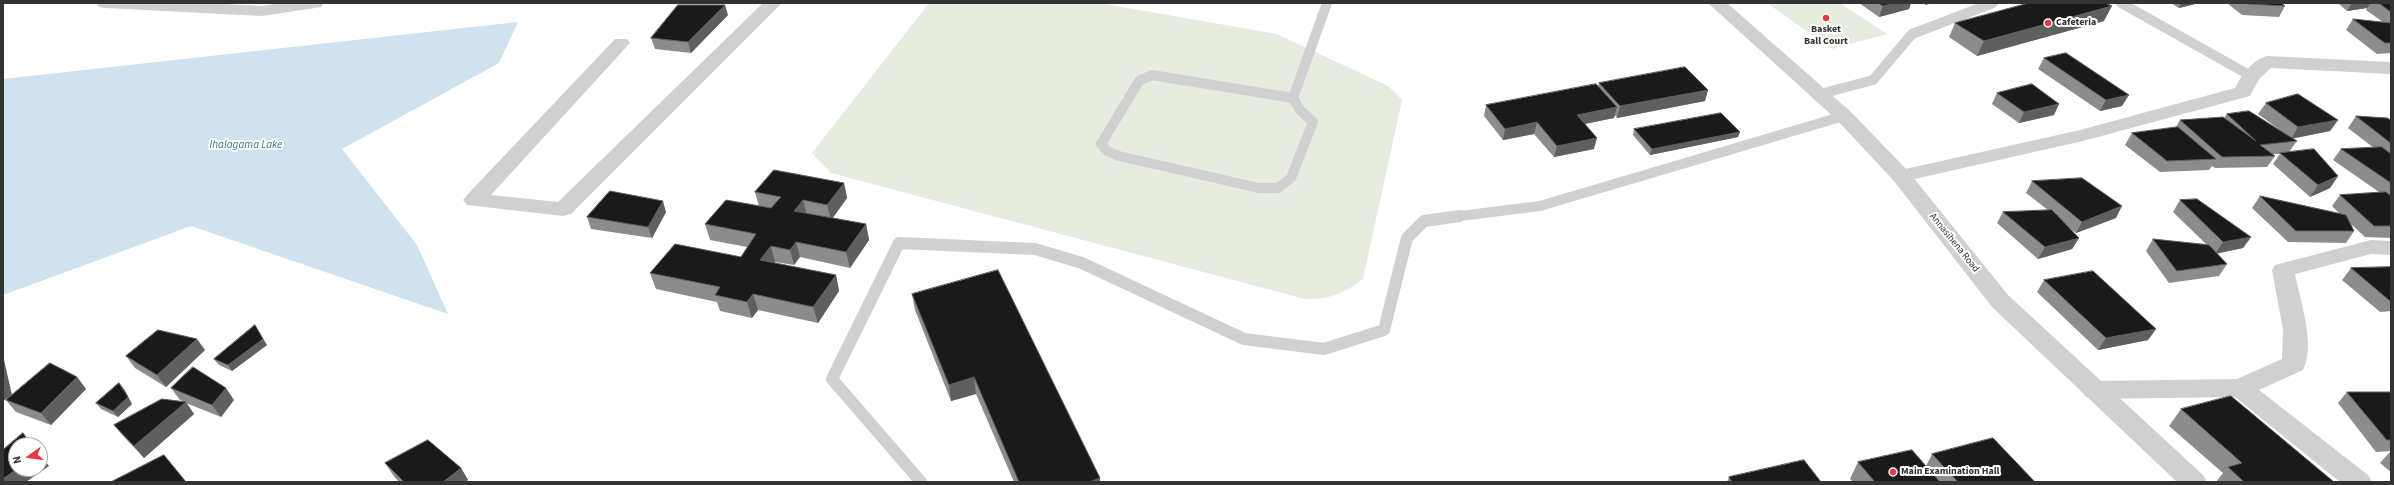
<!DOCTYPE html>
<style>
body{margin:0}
#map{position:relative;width:2394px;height:485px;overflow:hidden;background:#fff;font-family:"Source Sans 3",sans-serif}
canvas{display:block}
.frame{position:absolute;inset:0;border:4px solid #333;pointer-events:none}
.north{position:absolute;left:8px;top:437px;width:40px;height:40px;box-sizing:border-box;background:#fff;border:1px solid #adadad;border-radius:50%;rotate:256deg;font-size:11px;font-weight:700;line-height:16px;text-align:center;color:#333}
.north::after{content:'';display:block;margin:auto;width:14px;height:18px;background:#e63946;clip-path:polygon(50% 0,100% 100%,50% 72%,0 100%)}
</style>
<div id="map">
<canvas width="2394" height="485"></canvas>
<div class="frame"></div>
<div class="north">N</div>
</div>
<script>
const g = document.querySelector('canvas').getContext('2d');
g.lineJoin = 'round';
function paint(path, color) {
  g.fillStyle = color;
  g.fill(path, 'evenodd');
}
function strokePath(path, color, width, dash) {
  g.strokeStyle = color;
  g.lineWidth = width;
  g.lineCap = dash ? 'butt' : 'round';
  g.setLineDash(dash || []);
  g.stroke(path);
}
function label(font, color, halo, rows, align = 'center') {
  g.font = font + ' "Source Sans 3",sans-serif';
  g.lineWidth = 4;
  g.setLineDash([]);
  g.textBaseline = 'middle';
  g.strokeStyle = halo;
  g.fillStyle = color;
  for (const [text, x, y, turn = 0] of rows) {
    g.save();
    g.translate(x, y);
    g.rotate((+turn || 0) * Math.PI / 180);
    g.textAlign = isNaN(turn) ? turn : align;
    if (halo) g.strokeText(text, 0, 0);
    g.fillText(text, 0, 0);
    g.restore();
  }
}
paint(new Path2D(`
 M929,3H1099L1277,34L1388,86L1402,100L1363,279C1343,294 1330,299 1305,299L831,173L812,153Z
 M1767,3H1840L1887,34L1832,49Z`), '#e6ecdf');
paint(new Path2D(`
 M518,22L499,63L342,149L417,245L448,314L191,226L3,295V79Z`), '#cfe2ee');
strokePath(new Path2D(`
 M2121,3L2251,76
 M1152,75L1293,98L1300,110L1313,122L1291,178L1278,188H1259L1119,156L1107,151L1101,144L1139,81Z
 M1820,94L1873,80L1912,34L1993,3
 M1293,98L1327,3
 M1452,217L1540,206L1844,116`), '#d0d0d0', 10);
strokePath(new Path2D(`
 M921,482L832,379L899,243L1035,249L1082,263L1244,339L1324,349L1384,330L1407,238L1424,221L1460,216`), '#d0d0d0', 12);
paint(new Path2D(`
 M96,3H208L262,6L280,3H324L321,7L315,8L262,16L105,8L99,7Z
 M763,3H782L571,214L563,216L467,205L463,200L467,195L615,39H627L630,43L491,195L558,202Z
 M2267,56L2391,62V74L2271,68L2259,79L2250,96L2083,141L1901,182L1894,181L1891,176L1894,171L1901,170L2080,130L2235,88C2242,75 2252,60 2267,56Z
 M2371,240L2391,241V255L2371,254L2295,274C2300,299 2316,347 2303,370L2259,390L2368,475L2372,482H2340L2235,397L2094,399L2085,396L2082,390L2085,384L2094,381L2237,379L2282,359L2283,330L2272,270L2275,265Z`), '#d0d0d0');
paint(new Path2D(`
 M1708,3H1727L1851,112L1908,171L2008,295L2203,475L2207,482H2177L1992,307L1894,181L1837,120Z`), '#d0d0d0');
paint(new Path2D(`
 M1859,3H1911L1909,9L1879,17Z
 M2171,3H2199L2179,8Z
 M2227,3H2281L2285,6L2279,17L2242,15Z
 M2338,3H2391V53L2377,54L2346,30L2353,19L2383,22L2366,10L2367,8L2347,11Z
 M728,15L691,53L655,49L651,38Z
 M2104,21L1977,56L1949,37L1955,23Z
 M2044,58L2122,106L2100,111L2038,69Z
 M1599,83L1708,90L1705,101L1617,118L1615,115L1614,118L1585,124L1594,149L1554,157L1534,134L1503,140L1484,116L1486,105L1598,86Z
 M1997,93L2054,115L2019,123L1992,104Z
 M2266,103L2338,120L2330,131L2292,138L2297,141L2289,152L2338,176L2330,188L2310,197L2273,164L2280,154H2273L2275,156L2267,167L2215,168L2212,166L2209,170L2160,172L2125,145L2132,133L2176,127L2180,120L2224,118L2227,114L2284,133L2258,114Z
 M2356,116L2391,120V238L2365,237L2351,224L2354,231L2346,243L2288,242L2252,208L2260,196L2339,213L2332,206L2340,195L2379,192L2333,160L2341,149L2374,148L2348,128Z
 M1634,129L1738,137L1650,155L1633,135Z
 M2032,181L2116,218L2076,233L2069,228L2079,238L2072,249L2038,259L1997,223L2003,212L2048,210L2026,193Z
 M844,183L847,198L833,218L866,224L869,240L850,268L800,257L794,265L775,262V263L836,275L839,291L818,323L758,310L752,318L720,311L717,302L656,289L650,273L741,257L747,247L710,240L705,224L759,206L755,192Z
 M2180,200L2251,237L2243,248L2217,253L2227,264L2219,276L2169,283L2146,251L2153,239L2206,244L2173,212Z
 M666,212L652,238L591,229L587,217Z
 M2391,267V311L2380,312L2342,280L2351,268Z
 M2044,280L2156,329L2148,340L2098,350L2037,292Z
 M912,294L1100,478V482H1014L976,394L951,401L915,310Z
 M267,345L232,371L219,365L214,359Z
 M205,350L166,387L135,368L126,356Z
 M77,377L86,389L51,425L16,412L6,400Z
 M171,388L234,400L221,417L186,403L194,414L144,458L124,437L114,425L185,402L180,400Z
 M124,389L132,404L118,417L101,409L96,403Z
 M2347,392H2391V451L2376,452L2338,403Z
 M2181,409L2334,482H2216L2223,473L2169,426Z
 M2391,451V472L2380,463Z
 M1932,454L2035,482H1853L1850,479L1858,462L1926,466Z
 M385,463L461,468L468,480L465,482H399L393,475Z
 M1729,477L1821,482H1727Z`), '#8c8c8c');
paint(new Path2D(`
 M1896,3H1911L1909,9L1879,17L1883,6Z
 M1926,3H1933L1925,5Z
 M2181,3H2199L2179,8Z
 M2352,3H2371L2367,8L2347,11Z
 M725,5L728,15L691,53L688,42Z
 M2112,6L2104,21L1977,56L1984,41Z
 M1708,90L1705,101L1617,118L1620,106Z
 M2129,95L2122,106L2100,111L2106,100Z
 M2059,104L2054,115L2019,123L2024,112Z
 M1617,107L1614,118L1574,126L1577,115Z
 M2338,120L2330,131L2291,139L2298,127Z
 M1537,122L1534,134L1503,140L1505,129Z
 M1740,132L1738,137L1650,155L1652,149Z
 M1597,138L1594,149L1554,157L1557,146Z
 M2338,176L2330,188L2310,197L2318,185Z
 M844,183L847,198L831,220L827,205Z
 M803,200L807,216L794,211Z
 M663,201L666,212L652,238L648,227Z
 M2122,206L2116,218L2076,233L2082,222Z
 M866,224L869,240L850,268L846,252Z
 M2251,237L2243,248L2215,254L2223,242Z
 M2079,238L2072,249L2038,259L2045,247Z
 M796,242L800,257L794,265L790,250Z
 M771,246L775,262L765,276L760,260Z
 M836,275L839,291L818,323L813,307Z
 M753,294L758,310L752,318L747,302Z
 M255,325L267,345L232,371L228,365Z
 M2156,329L2148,340L2098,350L2106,338Z
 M197,339L205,350L166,387L157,375Z
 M3,358L4,360L12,395L3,401Z
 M77,377L86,389L51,425L41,413Z
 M974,377L976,394L951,401L949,385Z
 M119,383L124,389L132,404L118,417L113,411Z
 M226,388L234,400L221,417L212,405Z
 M186,402L194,414L144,458L134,446Z
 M40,454L49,466L26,482H3V479L17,469H40Z
 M461,468L468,480L465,482H443Z
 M1100,478V482H1089Z`), '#5f5f5f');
const building = new Path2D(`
 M1879,3H1896L1883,6Z
 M2029,3H2105L2112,6L1984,41L1955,23Z
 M2247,3H2281L2285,6L2249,4Z
 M2379,3H2391V12Z
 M678,5H725L688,42L651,38Z
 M2353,19L2391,23V43H2385Z
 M2066,53L2129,95L2106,100L2044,58Z
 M1685,67L1708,90L1620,106L1599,83Z
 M1596,84L1617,107L1577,115L1597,138L1557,146L1537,122L1505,129L1486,105Z
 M2032,84L2059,104L2024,112L1997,93Z
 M2298,94L2338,120L2298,127L2266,103Z
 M2249,111L2297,141L2260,145L2275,156L2222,157L2180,120L2223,117L2256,141L2227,114Z
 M1721,113L1740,132L1652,149L1634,129Z
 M2356,116L2387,118L2391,120V143Z
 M2178,127L2216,159L2167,161L2132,133Z
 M2382,147L2391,154V183L2341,149Z
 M2314,149L2338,176L2318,185L2280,153Z
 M774,170L844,183L827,205L803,200L794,211L866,224L846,252L796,242L790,250L771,246L760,260L836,275L813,307L753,294L747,302L715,295L720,287L650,273L675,244L741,257L756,234L705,224L726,200L771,208L781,197L755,192Z
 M2082,178L2122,206L2082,222L2032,181Z
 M610,191L663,201L648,227L587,217Z
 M2386,192L2391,196V226H2374L2340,195Z
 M2260,196L2346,215L2354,231H2296Z
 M2197,199L2251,237L2223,242L2180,200Z
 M2052,210L2079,238L2045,247L2003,212Z
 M2153,239L2209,245L2227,264L2177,271Z
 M2391,267V301H2390L2351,268Z
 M998,270L1100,478L1089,482H1019L974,377L949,385L912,294Z
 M2093,271L2156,329L2106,338L2044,280Z
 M255,325L263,339L228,365L214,359Z
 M158,330L197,339L157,375L126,356Z
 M50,363L77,377L41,413L6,400Z
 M193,367L226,388L212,405L171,388Z
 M119,383L128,397L113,411L96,403Z
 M2347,392H2391V440H2387Z
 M2231,396L2334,482H2244L2228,467L2242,463L2181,409Z
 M162,399L186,402L134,446L114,425Z
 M23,433L32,445H16V469H17L3,479V450Z
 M1993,438L2035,482H1958L1932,454Z
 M428,440L461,468L443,482H404L385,463Z
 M1912,450L1940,482H1875L1858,462Z
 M164,455L186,482H111Z
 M1804,460L1821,482H1732L1729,477Z`);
paint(building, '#1a1a1a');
strokePath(building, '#5f5f5f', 1);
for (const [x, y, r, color] of [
 [1826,18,4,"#e63946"],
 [2048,23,4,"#e63946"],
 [1893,472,4,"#e63946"]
]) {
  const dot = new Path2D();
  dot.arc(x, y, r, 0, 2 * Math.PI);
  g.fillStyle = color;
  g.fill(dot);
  strokePath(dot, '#fff', 1.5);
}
label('bold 10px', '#333', '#fff', [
 ["Cafeteria",2056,23],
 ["Basket",1826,30,"center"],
 ["Ball Court",1826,42,"center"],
 ["Main Examination Hall",1901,472]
], 'left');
label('10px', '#333', '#fff', [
 ["Annasihena Road",1954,243,51]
]);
label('italic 11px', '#3f7597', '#fff', [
 ["Ihalagama Lake",246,146]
]);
</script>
